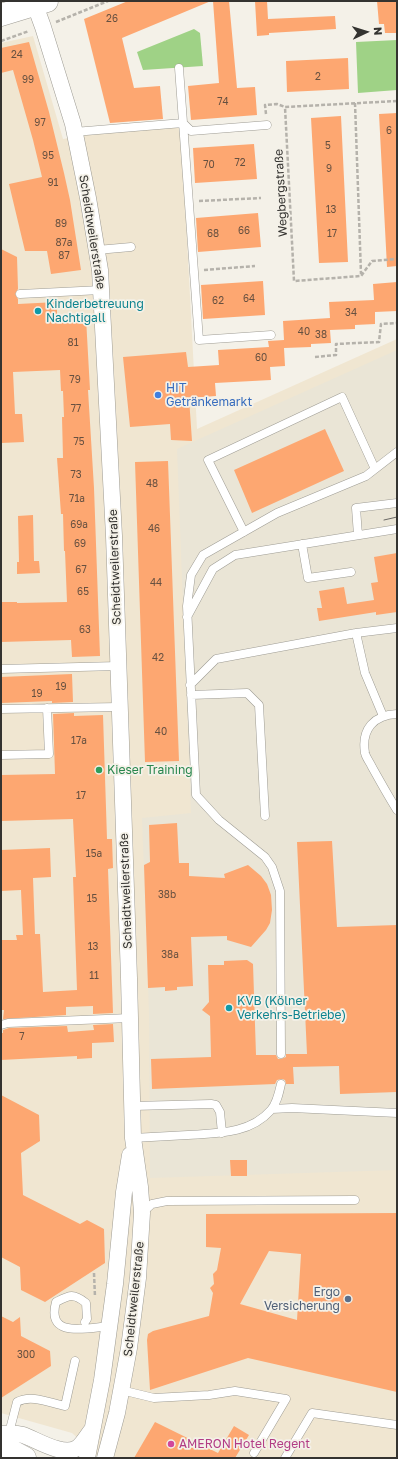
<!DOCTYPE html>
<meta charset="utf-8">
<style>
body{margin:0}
#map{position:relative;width:398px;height:1459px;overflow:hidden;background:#f4f1e8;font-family:"Golos Text",sans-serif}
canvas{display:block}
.frame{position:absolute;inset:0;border:2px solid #343330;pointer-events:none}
.north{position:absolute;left:346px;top:12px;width:40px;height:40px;-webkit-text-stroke:3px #f4f1e8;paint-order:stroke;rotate:86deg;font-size:11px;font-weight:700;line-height:16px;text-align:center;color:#343330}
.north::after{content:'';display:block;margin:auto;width:14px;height:18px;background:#343330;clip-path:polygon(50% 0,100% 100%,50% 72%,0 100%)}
</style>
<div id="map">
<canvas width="398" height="1459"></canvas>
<div class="frame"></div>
<div class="north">N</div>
</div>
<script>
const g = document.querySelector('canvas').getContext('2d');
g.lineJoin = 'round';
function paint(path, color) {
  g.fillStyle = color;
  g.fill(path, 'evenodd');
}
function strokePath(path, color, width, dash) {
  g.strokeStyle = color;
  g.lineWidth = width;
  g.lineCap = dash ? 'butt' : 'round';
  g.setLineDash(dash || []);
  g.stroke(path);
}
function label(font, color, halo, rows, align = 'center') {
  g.font = font + ' "Golos Text",sans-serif';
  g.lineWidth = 3.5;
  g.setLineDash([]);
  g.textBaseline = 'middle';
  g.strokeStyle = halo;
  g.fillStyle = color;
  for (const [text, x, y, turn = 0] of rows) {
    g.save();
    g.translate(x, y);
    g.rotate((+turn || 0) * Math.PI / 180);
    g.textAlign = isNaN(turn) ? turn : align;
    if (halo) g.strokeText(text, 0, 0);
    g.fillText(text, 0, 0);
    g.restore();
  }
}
paint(new Path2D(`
 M33,36L63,139L87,135L181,126L197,429L397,339V1458H99L72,1433L1,1413V43Z`), '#f0e6d1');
paint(new Path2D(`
 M397,350V1170L150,1178L149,1013L142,818L191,813L177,449Z`), '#eae5d6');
paint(new Path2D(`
 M194,29L200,33L203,66L143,70L137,52Z
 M397,40V90L358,93L356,42Z`), '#9fd286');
paint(new Path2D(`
 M128,1H211L122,38L134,88L160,86L163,119L110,123L84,19Z
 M213,1H229L237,88L255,87L257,115L191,120L188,86L219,83Z
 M255,1H267L268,19L335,16L336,29L269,33V35L257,36Z
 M377,1H397V33H385L384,24H379Z
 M29,42L49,112L64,173L70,200L81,270L51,274L47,251H25L9,184L42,177L33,140L13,70L1,73V48Z
 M348,58L349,89L287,92L286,61Z
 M397,113V266L387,267L379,114Z
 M341,116L348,262L319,263L311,118Z
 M254,144L257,179L195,183L193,148Z
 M258,213L261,247L198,252L196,218Z
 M1,249L17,257L18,289L15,294L18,299V304L57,302V319L86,318L90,390H88L94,488L100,656L72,657L71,640L1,642V602H17V603L67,602L65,551H64L63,514H61L57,458H63L62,417H64L63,391H61L60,370L13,372L15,414H22L24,442L1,443Z
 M263,281L265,315L203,319L201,285Z
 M397,282V311L375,312V324L355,325V329L330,330L331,343L311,344V347L284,348L285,366L270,367L271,380L215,383L216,396L189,398L192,441L171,440L170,424L130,427L123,357L186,352L188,367L219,365L218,350L269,347L268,341L284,340L283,321L330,318L329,302L374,300L373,284Z
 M325,429L344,471L252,513L234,470Z
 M168,461L179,761L145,762L135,462Z
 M33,515L34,561H39L40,573L17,574V562H19L18,516Z
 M397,553V612L376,615V612L319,621L317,608H322L319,591L344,587L347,604L374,600L371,583L378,582L374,557Z
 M72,674L73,702L52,703V701L1,703V677Z
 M74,713V716L103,715L107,839H112L113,868L108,869L113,1013L93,1014V1006L66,1007V1015L3,1019L4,1010H1V940H17L16,935H23L21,890L1,891V850L50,848L51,877L33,878L35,934H40L43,992L77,990L73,877H76L73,819L1,821V775L55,774L53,714Z
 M177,823L179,863H189V876L225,878L224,874L248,865L261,876L267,884L271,895L272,910L270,923L266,930L251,947L227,940V936L191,937L193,986L177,987V990L165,991V987L148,988L144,865L150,862L149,825Z
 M332,841L337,927L397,925V1092L340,1094L339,1066L293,1067L294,1084H286L285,1080L282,1079L277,1080L275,1084L152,1089L151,1059L211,1057L210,1016L202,1010L209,1002L208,965H224V961L247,960L253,964L256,1055H276L278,1059H281L286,1057V1054H307L297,842Z
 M113,1024L114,1042L92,1043V1058L77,1059V1056L1,1060V1033H3V1030L9,1028L67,1026L68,1032L94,1030L93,1025Z
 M1,1095L39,1115L40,1141L21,1153L23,1195L80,1224L87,1220L104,1229L105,1263L45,1302L21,1290L20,1267L1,1257Z
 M230,1160H247V1176H231Z
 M397,1213V1392L248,1358L150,1390L147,1340L148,1334L153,1331L209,1316L213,1293L210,1288L214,1284L213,1274L217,1270L221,1248L206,1247V1214ZM269,1251L301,1254L297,1320L240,1304Z
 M1,1316L13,1322L20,1317L21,1336L50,1351L51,1366L1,1398Z
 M155,1422L218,1453L234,1426L249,1435L235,1458H134Z`), '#fda771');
const service = new Path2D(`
 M179,68L199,340L271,335
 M74,132L183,123L191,131L267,125
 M97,250L131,247
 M20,294L101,290
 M244,532L208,460L342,397L375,469
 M358,535L356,508L397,503
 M302,544L308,578L351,572
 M187,617L213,569L235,555L397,529
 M356,633L365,673L383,716
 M1,669L118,666
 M190,685L216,659L356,633L397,628
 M191,695L247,693L259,705L265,816
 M1,709L119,707
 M397,714C374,715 361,729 365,753C366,758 370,762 372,767C380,781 388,796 397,810
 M1,755L49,754L47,708
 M1,1025L8,1023L130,1018
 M281,1054L280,891L272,867L265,857L219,820L196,795L187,606L191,575L203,555L277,513L366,476L397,452
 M133,1106L211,1104L216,1105L220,1112L222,1133
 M272,1109L292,1108L397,1113
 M133,1138C152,1137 170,1136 188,1135C218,1133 250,1134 271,1110C277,1103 279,1093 281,1084
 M142,1213L152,1204L167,1201L355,1200
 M85,1322L87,1319L86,1303C73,1293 70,1295 56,1302C46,1339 87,1328 109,1326
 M121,1390L154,1398L209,1395L235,1391L286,1399L254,1453
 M9,1433L17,1402C31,1394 50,1403 65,1406L75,1361
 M285,1458L312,1413L397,1425`);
const minor = new Path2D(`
 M35,5L43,27L73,124L88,198L100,270L114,536L129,978L133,1138L140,1187L142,1213L138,1278L129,1348L117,1413L105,1458
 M1,1434C9,1433 16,1433 23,1435C37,1440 63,1457 77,1448C82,1445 87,1436 91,1431
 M87,1458L102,1380L115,1284L124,1192L130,1155`);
const secondary = new Path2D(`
 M1,15L47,1
 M1,1445L25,1458`);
strokePath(service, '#9e9c94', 9);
strokePath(minor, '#9e9c94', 17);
strokePath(secondary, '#9e9c94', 23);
strokePath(new Path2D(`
 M56,22L108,1
 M1,41L29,31
 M397,101L285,107L294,281L361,276L372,261L397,259
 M355,103L361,274
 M266,114L265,105L277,104L285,107
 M199,201L261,198
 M204,270L255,266
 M315,357L336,355V344L379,342L381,324L397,323
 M94,1273L95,1297`), '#b5b2ab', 2.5, [4, 2]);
strokePath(service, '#fff', 8);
strokePath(minor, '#fff', 16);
strokePath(secondary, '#fff', 22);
strokePath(new Path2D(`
 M384,520L397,517`), '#6b6965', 1);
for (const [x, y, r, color] of [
 [38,311,4,"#0f9aa8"],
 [158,395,4,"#3f7fe0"],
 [99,770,4,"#2e9e5b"],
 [229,1008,4,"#0f9aa8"],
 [348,1299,4,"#5c6f8a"],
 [171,1444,4,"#d1479c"]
]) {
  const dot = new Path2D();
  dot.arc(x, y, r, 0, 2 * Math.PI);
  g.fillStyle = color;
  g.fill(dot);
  strokePath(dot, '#f4f1e8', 1.5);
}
label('10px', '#665040', null, [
 ["26",112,19],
 ["24",17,55],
 ["2",318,77],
 ["99",28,80],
 ["74",223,102],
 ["97",40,123],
 ["6",389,131],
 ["5",328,146],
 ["95",48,156],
 ["72",240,163],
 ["70",209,165],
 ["9",329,169],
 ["91",53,183],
 ["13",331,210],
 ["89",61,224],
 ["66",244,231],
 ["68",213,234],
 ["17",332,234],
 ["87a",64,243],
 ["87",64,256],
 ["64",249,299],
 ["62",218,301],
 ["34",351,313],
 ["40",304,332],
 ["38",321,335],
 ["81",73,343],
 ["60",261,358],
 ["79",75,380],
 ["77",76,409],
 ["75",79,442],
 ["73",76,475],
 ["48",152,484],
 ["71a",77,499],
 ["69a",79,525],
 ["46",154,529],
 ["69",80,544],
 ["67",81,570],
 ["44",156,583],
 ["65",83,592],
 ["63",85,630],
 ["42",158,658],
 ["19",61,687],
 ["19",37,694],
 ["40",161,732],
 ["17a",79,741],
 ["17",81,796],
 ["15a",94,854],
 ["38b",167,895],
 ["15",92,899],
 ["13",93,947],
 ["38a",170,955],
 ["11",94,976],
 ["7",22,1037],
 ["300",26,1355]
]);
label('12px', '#343330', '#f4f1e8', [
 ["Wegbergstraße",281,193,-93],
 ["Scheidtweilerstraße",92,232,81],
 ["Scheidtweilerstraße",115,567,-92],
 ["Scheidtweilerstraße",126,891,-92],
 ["Scheidtweilerstraße",134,1299,-84]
]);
label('12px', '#0d838f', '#f4f1e8', [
 ["Kinderbetreuung",46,304],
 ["Nachtigall",46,318],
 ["KVB (Kölner",237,1001],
 ["Verkehrs-Betriebe)",237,1015]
], 'left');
label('12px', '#366cbe', '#f4f1e8', [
 ["HIT",166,388],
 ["Getränkemarkt",166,402]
], 'left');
label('12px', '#27864d', '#f4f1e8', [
 ["Kieser Training",107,770]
], 'left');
label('12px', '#4e5e75', '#f4f1e8', [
 ["Ergo",340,1292],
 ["Versicherung",340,1306]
], 'right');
label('12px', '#b23c85', '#f4f1e8', [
 ["AMERON Hotel Regent",179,1444]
], 'left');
</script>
